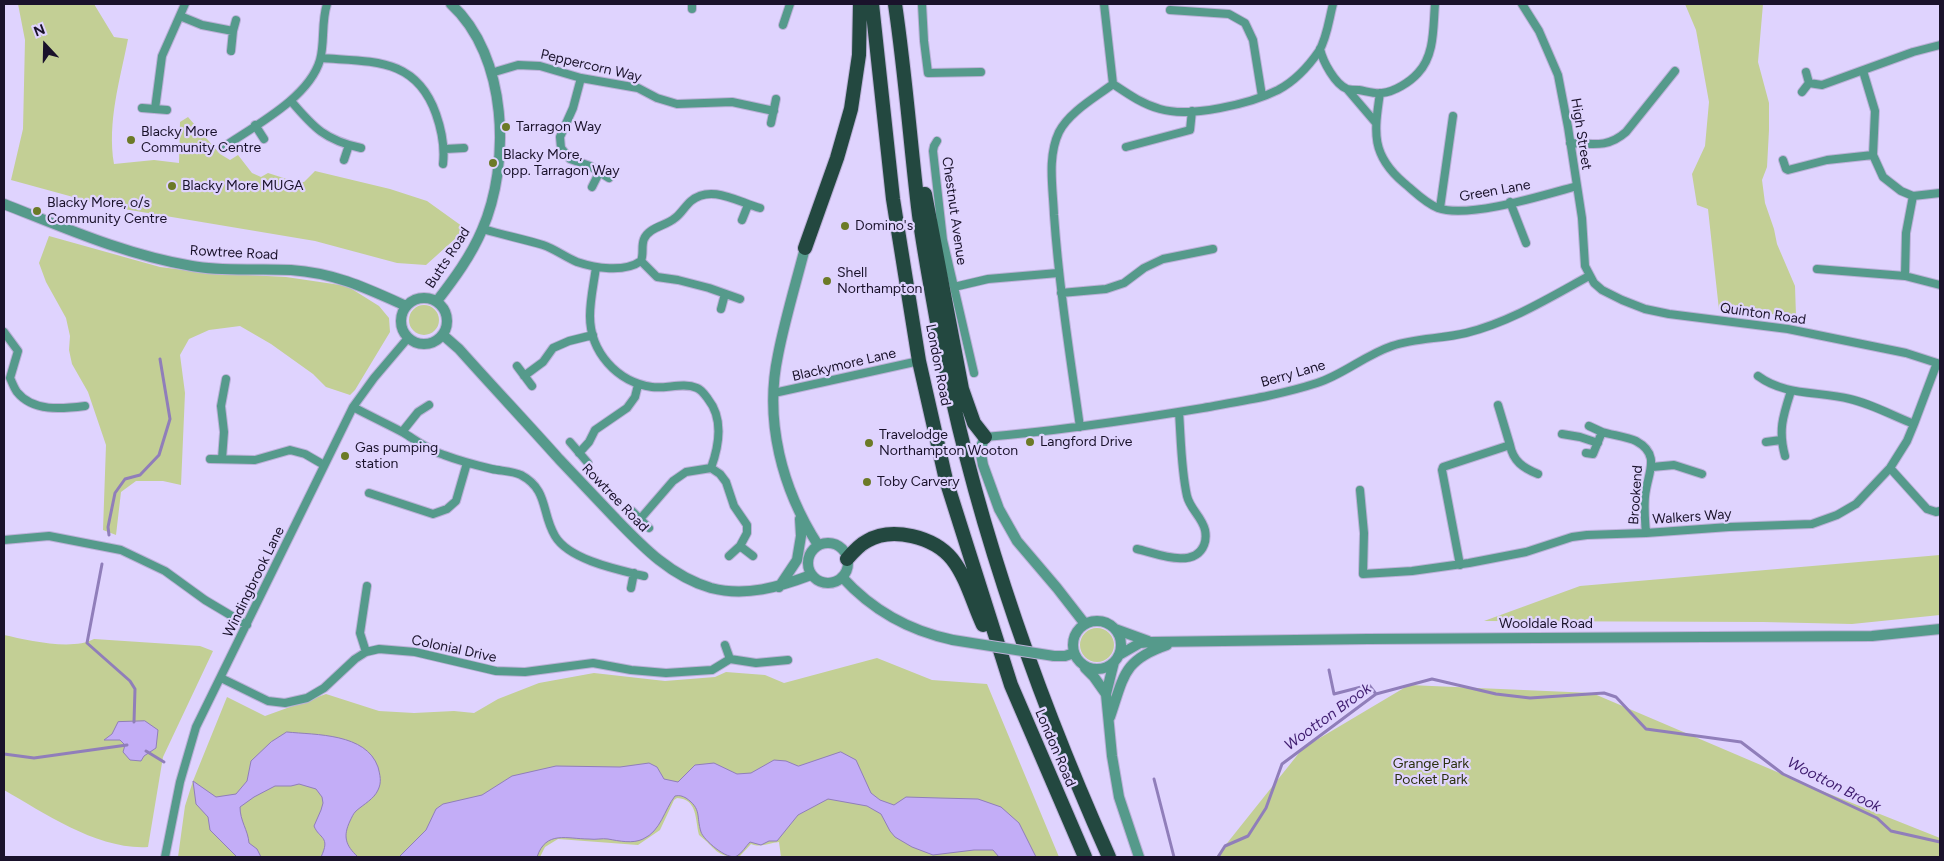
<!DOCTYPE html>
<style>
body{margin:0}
#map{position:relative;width:1944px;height:861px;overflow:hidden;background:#dfd3fe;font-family:Figtree,sans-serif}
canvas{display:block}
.frame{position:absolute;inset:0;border:5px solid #1a122b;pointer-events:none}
.north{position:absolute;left:20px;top:20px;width:50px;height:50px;-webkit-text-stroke:4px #dfd3fe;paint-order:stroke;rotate:339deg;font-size:14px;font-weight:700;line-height:20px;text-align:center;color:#1a122b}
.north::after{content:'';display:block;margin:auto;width:18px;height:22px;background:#1a122b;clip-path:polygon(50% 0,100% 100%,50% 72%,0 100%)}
</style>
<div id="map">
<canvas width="1944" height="861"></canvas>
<div class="frame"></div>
<div class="north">N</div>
</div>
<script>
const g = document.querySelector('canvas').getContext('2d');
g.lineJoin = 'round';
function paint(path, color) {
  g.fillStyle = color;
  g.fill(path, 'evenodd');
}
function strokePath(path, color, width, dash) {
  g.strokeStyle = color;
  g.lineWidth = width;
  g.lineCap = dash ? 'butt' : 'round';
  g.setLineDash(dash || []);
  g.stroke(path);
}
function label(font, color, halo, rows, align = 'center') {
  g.font = font + ' Figtree,sans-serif';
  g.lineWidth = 4.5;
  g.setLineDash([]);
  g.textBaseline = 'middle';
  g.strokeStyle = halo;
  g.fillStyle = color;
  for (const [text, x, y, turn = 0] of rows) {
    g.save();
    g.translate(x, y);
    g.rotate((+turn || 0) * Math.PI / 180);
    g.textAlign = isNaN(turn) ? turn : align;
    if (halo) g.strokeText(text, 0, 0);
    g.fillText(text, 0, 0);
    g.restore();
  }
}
paint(new Path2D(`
 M18,4H94L114,37L128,39C120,80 107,122 114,164L154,160L179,163L180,122L188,117L220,154L230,160L238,155L252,173L261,177L268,173L296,182H304L315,171L390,189L427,201L466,229L426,265L397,263L315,241L106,206L11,180L23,129L25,40Z
 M1685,4H1763L1758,62L1769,103V130L1767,167L1762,180L1765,203L1774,229L1777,244L1795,286L1796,316L1719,310L1708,209L1697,205L1692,174L1705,146L1709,102L1696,30Z
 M49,236L160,267L208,273L286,277L347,286L379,306L389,318L390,332L355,390L350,395L326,387L313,374L271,344L240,326L209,330L189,339L180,355L185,393L181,485L163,481H136L121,492L116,535L103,530L106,445L88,392L72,364L69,350L70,336L66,318L46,282L39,263Z
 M409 320a15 15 0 1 1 30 0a15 15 0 1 1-30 0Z
 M1940,555V615L1852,624L1763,622L1484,621L1580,586Z
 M1080 645a17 17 0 1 1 34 0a17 17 0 1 1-34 0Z
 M4,635C27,640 72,651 94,639L200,646L213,651L163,757L148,847C98,850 46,814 4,790Z
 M877,658L932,680L987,684L1059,857H781L779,842C769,843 761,848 751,844L739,857C715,857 716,848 699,835C695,820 698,799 677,798L674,800L660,830L638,845L558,839L545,847L540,857H178L185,806L193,781L227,697L265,716L326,694L379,711L414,713L454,711L474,713L498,699L539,683L594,673L665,681L715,677L726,672L765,675L784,683Z
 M1409,685L1592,693L1817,789L1940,838V857H1216L1303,748Z`), '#c3cf95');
const water = new Path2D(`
 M145,721L158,730L156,748L144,756L141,761L130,760L123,752L125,745L120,740H104L112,734L118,722Z
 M287,732C316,735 366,733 378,767C380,775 382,782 378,790C374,799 364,804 356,811C353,814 352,817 350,821C343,836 345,845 358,857H321C331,836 319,839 314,826L321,810L323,803L322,797L316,789L299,784L291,786H275L254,797L240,807C240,821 248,830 249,843L257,849L261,857H237L210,830L208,817L196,804L193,781L216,797L236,794L247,781L251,761L271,742Z
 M841,752L856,760L871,793L880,800L894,805L906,797L939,798L978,799L1001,807L1019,823L1036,857H999L993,850H974L933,855L912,847L895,837L890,831L881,814L867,806L828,799L798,815L777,841H769L761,845L750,842C746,846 742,853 737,856C727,861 703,839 701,832C696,816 702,809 686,798C682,796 680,795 675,796C664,810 661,831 643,839C633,844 619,841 608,839C602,838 596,840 589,839C567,839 546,830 537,857H399L426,830L436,809L443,804L482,795L512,776L556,766L620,767L649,763L657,767L664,779L678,782L695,765L714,763L737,774L751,773L774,760L786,761L798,766Z`);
paint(water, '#c3adf7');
strokePath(water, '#907eba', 1);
strokePath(new Path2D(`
 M109,535L108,527L115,493L125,479L140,475L159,455L170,419L160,359
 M102,564L87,643L130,681L135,689L134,722
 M1329,670L1334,694L1369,685L1376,694
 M146,751L164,762
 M4,754L34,758L127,745
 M1154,779L1174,857
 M1218,857L1225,846L1248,836L1266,808L1282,764L1376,694L1432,679L1496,694L1530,698L1604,693L1616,697L1646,729L1741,742L1783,774L1877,818L1891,831L1940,842`), '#907eba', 3);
const minor = new Path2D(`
 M692,4V9
 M922,4L924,41L928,73L981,72
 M1104,4L1113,84C1128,94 1142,104 1160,109C1190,118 1250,104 1278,90C1295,81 1308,67 1319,51C1327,38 1329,19 1333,4
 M1522,4L1539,31L1558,75L1568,127L1582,218L1585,266L1594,283L1602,290L1622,300L1645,309L1669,314L1788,329L1906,353L1940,364
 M1170,10L1229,14L1245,23L1253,40L1262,96
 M180,16L202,25L233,31L236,20
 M783,25L790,4
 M1320,49C1323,62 1335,84 1347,89C1351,90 1355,90 1359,90C1366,91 1374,94 1382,93C1394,92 1410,82 1418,73C1435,55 1433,27 1435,4
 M231,51L233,31
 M321,58C372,62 416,57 436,114C442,131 445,146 443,164
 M1863,71L1875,111L1873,155L1883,177L1901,191L1913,196L1940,193
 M491,73L518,65L540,66L581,78L638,88L657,98L677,104L732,102L774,111
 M581,78L573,108L560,137L561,148L570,159L590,166L609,178
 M1809,83L1822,85L1913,52L1940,45
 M1347,89L1376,123
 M1802,92L1809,83L1806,72
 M1380,93C1374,133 1371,155 1404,183C1415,192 1425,203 1438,208C1468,219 1544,195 1577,186
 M291,101C314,128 325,140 361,148
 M142,108L167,110
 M155,109L162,56L185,4
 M771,123L776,99
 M255,125L264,139
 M937,141L934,146L933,151L943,240L974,373
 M1570,143C1593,144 1608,148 1626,132L1675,71
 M1126,147L1190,130L1192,111
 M222,148C254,126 309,98 320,60C325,42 321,23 327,4
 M445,149L464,148
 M344,160L349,145
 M1783,160L1786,169L1788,170L1827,160L1873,155
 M592,187L599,173
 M1510,202L1526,243
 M1440,208L1453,116
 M742,220L748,205
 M483,229C503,235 523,239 543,245C555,249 565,257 577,262C595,268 624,273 641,261C644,253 641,246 644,239C649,227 666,226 675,218C681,214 685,206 691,201C711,184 738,202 760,208
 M641,261L657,277L678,280L709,288L740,299
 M596,267C594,283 590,299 590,316C590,352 617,382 652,387C667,389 683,382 697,388C702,390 705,395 708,399C724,419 719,446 711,468
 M1817,269L1905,276L1906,233L1913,196
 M1905,276L1940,285
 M954,287L988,279L1058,273
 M1061,293L1106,289L1124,283L1144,268L1163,259L1213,249
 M721,309L725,294
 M4,332L18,351L10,378C12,382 14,388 17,392C33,412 62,409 85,406
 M517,366L532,386
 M524,376L543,362L553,348L569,341L593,335
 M1758,376C1785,396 1818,391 1850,399C1872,404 1893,416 1914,424
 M774,393L919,361
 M353,407C370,416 387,424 404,433C417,441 430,451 444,455C460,461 475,465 492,469C501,471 513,471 521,475C549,490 541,513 555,536C569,560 619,570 644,576
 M1589,426L1602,432
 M1080,427C1070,356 1059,286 1054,215C1053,188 1047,157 1059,132C1069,112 1096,97 1113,84
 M402,432L418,412L429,405
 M1562,434L1580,437L1598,443
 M985,437C1058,431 1131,420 1203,408C1241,401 1280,395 1317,383C1343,375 1365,355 1392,346C1415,338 1441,339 1466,333C1510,322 1549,298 1589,276
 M570,442L588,463
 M1766,442L1781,440
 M1510,445C1513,461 1523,468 1538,474
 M579,453L589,442L595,430L627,408L635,397L638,385
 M1586,453L1593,454L1602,432C1612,435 1627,437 1636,441C1660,454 1649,471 1646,490C1643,504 1645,519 1646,533
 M1785,456C1778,430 1783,416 1791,391
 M210,459L255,460L290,450L305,454L324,465
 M222,459L224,432L221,406L226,379
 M1652,467L1674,465L1702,474
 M1890,468L1927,509L1936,512L1940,511
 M1360,490L1364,533L1363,574L1412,571L1469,563L1526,552L1572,537L1587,535L1646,533L1729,527L1812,524L1837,515L1856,504L1890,468L1907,441L1914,424L1937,363
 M369,493L433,514L447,509L456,501L467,463
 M632,511L649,528
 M641,518L673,481L686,472L711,468L720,474L726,482L734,506L747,525V533L740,546L729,556
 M4,540L49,536L121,550L165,571L205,600L247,625
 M740,546L753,556
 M1137,549C1155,553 1194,570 1204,545C1206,540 1206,535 1205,530C1202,517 1190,509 1187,496C1181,469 1181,439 1179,412
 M1460,565L1442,470L1443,467L1510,445L1498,405
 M631,588L634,573
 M366,652L360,633L367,586
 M730,659L756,663L788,660
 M221,678L268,701L285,703L307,698L324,688L355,659L366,652L379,649L415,652L496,671L525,672L593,663L631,670L666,673L712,670L730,659L725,645
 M165,857L180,782L196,727L353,407L374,378L408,338`);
const tertiary = new Path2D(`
 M4,204C65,228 126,255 192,266C224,272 258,268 291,270C335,273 366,288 406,306
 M805,248C796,283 785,319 778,355C764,421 782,489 818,545
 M401 321a23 23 0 1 1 46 0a23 23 0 1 1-46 0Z
 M437,301C454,279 471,256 482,230C511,164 508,56 451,4
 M443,335L459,349C492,386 526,422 559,459C577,478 596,498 614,517C642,546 670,576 711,588C746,597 779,587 811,575
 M985,437L980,449L983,465L999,509L1017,541L1057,588L1085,624
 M808 563a20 20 0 1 1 40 0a20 20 0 1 1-40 0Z
 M842,577C872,610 910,631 953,640
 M779,587L797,560L801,536L800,519
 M1073 645a24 24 0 1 1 48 0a24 24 0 1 1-48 0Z
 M1115,629L1148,641
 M1119,655L1140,643L1151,642L1368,639L1872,636L1940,629
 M1054,656H1065L1074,653
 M1114,662L1106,694L1112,756L1119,797L1139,857
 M1085,668L1094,677L1106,694
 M1110,717C1124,676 1123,660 1167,645`);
const trunk = new Path2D(`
 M872,4L893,199L919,361L946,480L1011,685L1085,857
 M895,4C905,71 910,139 918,207C923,249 932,292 939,334C973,516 1034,689 1109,857
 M925,194L962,389L974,423L985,437
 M805,248L837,158L851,109L859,55L860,4
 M847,559C853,552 859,545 867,541C892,526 934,537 952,559C967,578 973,604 983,625`);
strokePath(minor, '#bcb0d8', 10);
strokePath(tertiary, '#bcb0d8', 12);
strokePath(trunk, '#bcb0d8', 16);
strokePath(minor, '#559a8b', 8);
strokePath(tertiary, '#559a8b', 10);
strokePath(trunk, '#234840', 14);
const tertiaryBridge = new Path2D(`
 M953,640L1054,656`);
strokePath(tertiaryBridge, '#bcb0d8', 12, []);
strokePath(tertiaryBridge, '#559a8b', 10);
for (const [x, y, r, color] of [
 [506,127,5,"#6c7a27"],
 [131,140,5,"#6c7a27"],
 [493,163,5,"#6c7a27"],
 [172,186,5,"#6c7a27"],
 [37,211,5,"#6c7a27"],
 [845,226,5,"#6c7a27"],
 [827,281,5,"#6c7a27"],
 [1030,442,5,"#6c7a27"],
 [869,443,5,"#6c7a27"],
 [345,456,5,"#6c7a27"],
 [867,482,5,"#6c7a27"]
]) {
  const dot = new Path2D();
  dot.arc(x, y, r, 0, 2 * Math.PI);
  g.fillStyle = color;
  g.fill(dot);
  strokePath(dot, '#dfd3fe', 2);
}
label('14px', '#1a122b', '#dfd3fe', [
 ["Peppercorn Way",591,66,13],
 ["High Street",1581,134,81],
 ["Green Lane",1495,191,-10],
 ["Chestnut Avenue",954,211,82],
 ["Rowtree Road",234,253,3],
 ["Butts Road",448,258,-57],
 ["Quinton Road",1763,314,8],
 ["Blackymore Lane",844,365,-13],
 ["London Road",938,365,79],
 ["Berry Lane",1293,374,-16],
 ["Brookend",1636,495,-86],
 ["Rowtree Road",615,498,46],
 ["Walkers Way",1692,517,-4],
 ["Windingbrook Lane",254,582,-64],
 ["Wooldale Road",1546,624],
 ["Colonial Drive",454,649,12],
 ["London Road",1055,748,67]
]);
label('14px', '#1a122b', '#dfd3fe', [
 ["Tarragon Way",516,127],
 ["Blacky More",141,132],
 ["Community Centre",141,148],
 ["Blacky More,",503,155],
 ["opp. Tarragon Way",503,171],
 ["Blacky More MUGA",182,186],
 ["Blacky More, o/s",47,203],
 ["Community Centre",47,219],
 ["Domino's",855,226],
 ["Shell",837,273],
 ["Northampton",837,289],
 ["Travelodge",879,435],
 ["Northampton Wooton",879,451],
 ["Langford Drive",1040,442],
 ["Gas pumping",355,448],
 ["station",355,464],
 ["Toby Carvery",877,482]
], 'left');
label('14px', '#2b310f', '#dfd3fe', [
 ["Grange Park",1431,764],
 ["Pocket Park",1431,780]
]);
label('italic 15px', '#411e71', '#dfd3fe', [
 ["Wootton Brook",1328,717,-36],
 ["Wootton Brook",1834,785,27]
]);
</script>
